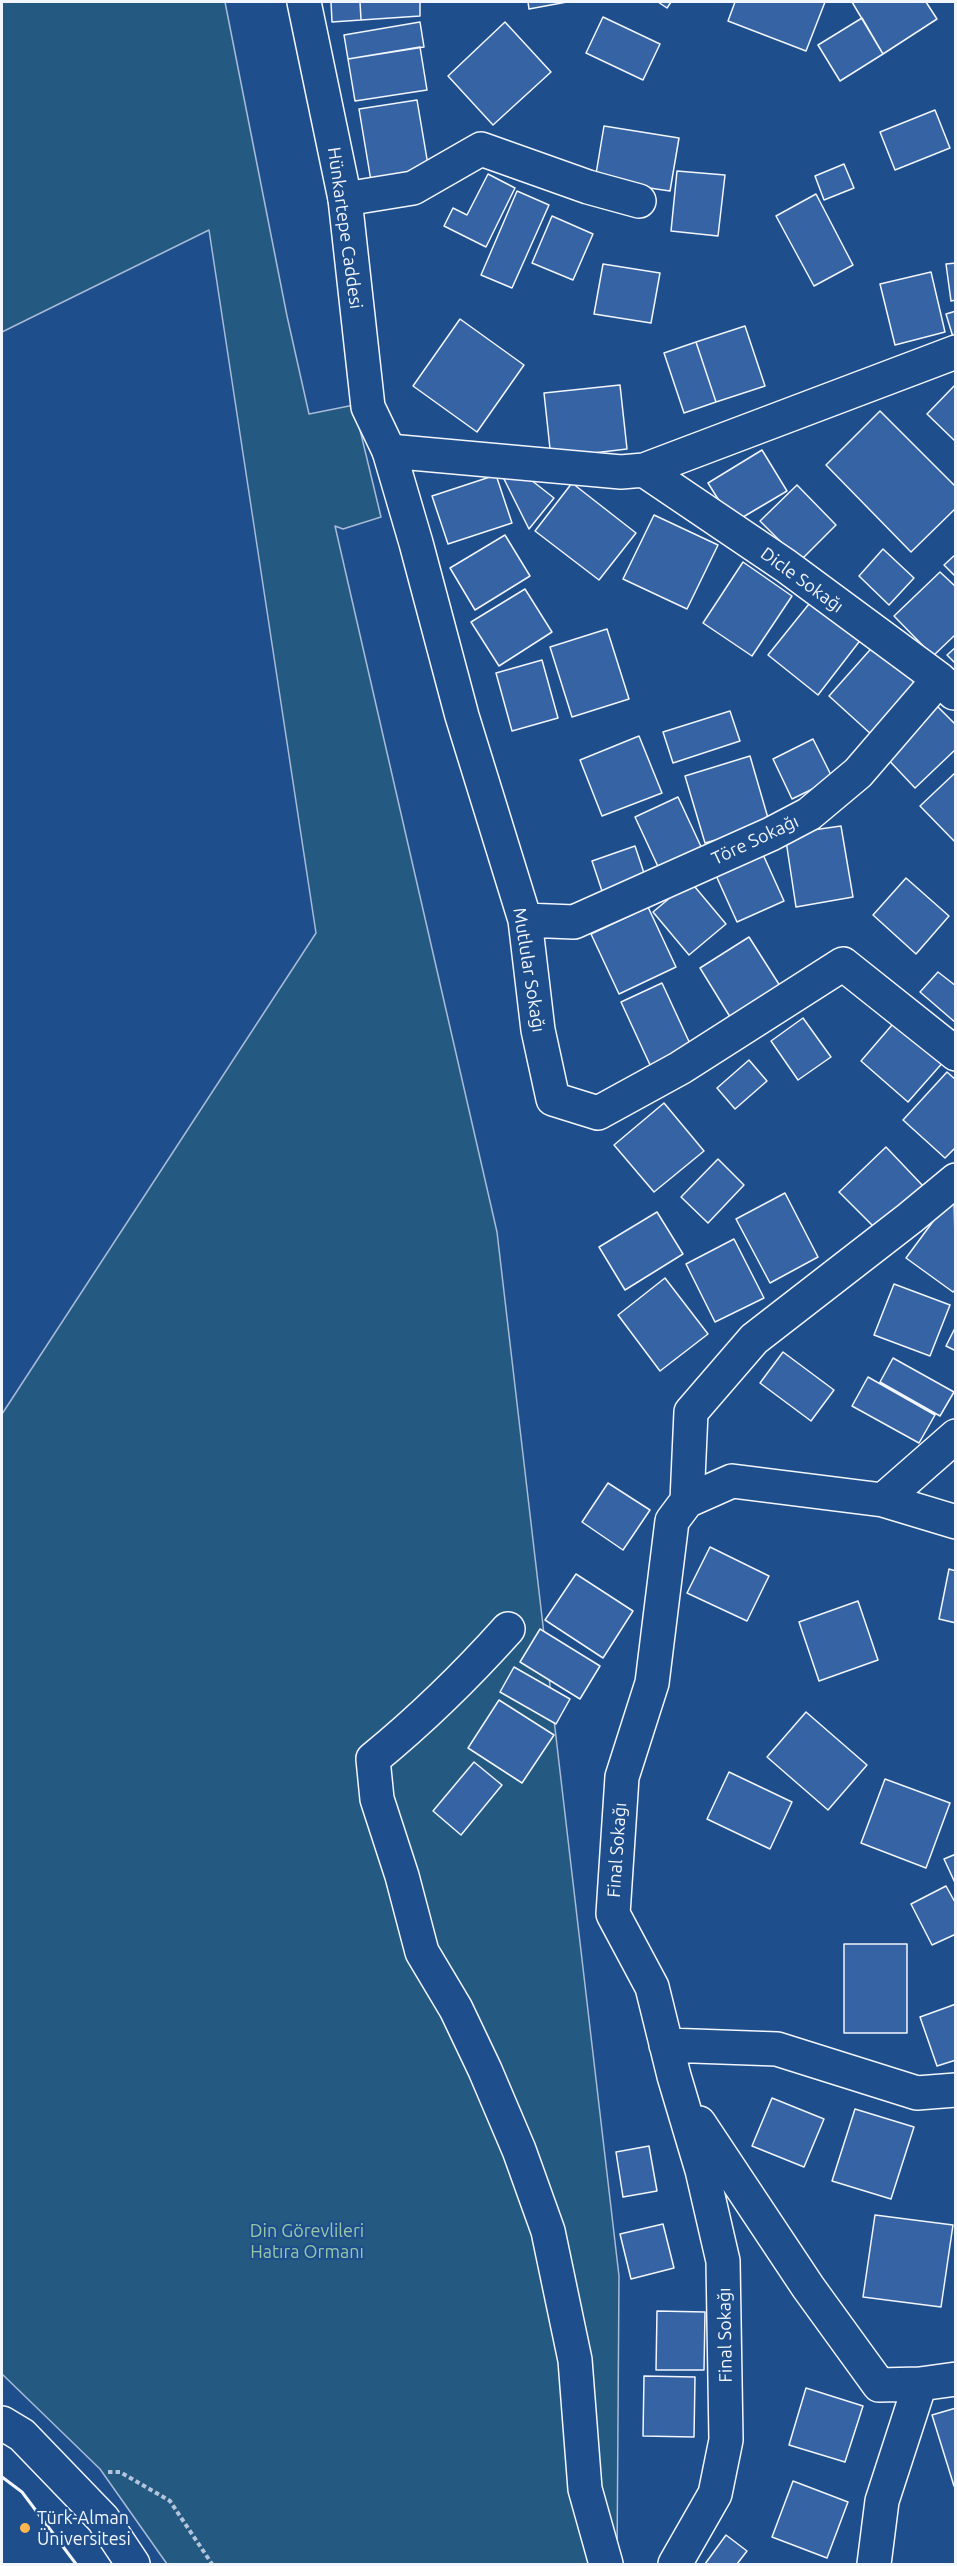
<!DOCTYPE html>
<meta charset="utf-8">
<style>
body{margin:0}
#map{position:relative;width:957px;height:2566px;overflow:hidden;background:#1f4e8c;font-family:Ubuntu,sans-serif}
canvas{display:block}
.frame{position:absolute;inset:0;border:3px solid #f2f6ff;pointer-events:none}
</style>
<div id="map">
<canvas width="957" height="2566"></canvas>
<div class="frame"></div>
</div>
<script>
const g = document.querySelector('canvas').getContext('2d');
g.lineJoin = 'round';
function paint(path, color) {
  g.fillStyle = color;
  g.fill(path, 'evenodd');
}
function strokePath(path, color, width, dash) {
  g.strokeStyle = color;
  g.lineWidth = width;
  g.lineCap = dash ? 'butt' : 'round';
  g.setLineDash(dash || []);
  g.stroke(path);
}
function label(font, color, halo, rows, align = 'center') {
  g.font = font + ' Ubuntu,sans-serif';
  g.lineWidth = 4.5;
  g.setLineDash([]);
  g.textBaseline = 'middle';
  g.strokeStyle = halo;
  g.fillStyle = color;
  for (const [text, x, y, turn = 0] of rows) {
    g.save();
    g.translate(x, y);
    g.rotate((+turn || 0) * Math.PI / 180);
    g.textAlign = isNaN(turn) ? turn : align;
    if (halo) g.strokeText(text, 0, 0);
    g.fillText(text, 0, 0);
    g.restore();
  }
}
const green = new Path2D(`
 M2,2H225L287,316L309,414L354,405L381,517L343,529L335,526L497,1232L619,2276L617,2564H167L100,2469L2,2374V1414L316,933L209,230L2,332Z`);
paint(green, '#245a82');
strokePath(green, '#a8bbd7', 1.5);
const building = new Path2D(`
 M331,2H360L361,20L332,22Z
 M360,2H420V16L361,20Z
 M528,2H567L529,9Z
 M658,2H671L667,8Z
 M735,2H825L806,51L728,21Z
 M852,2H926L937,19L883,54Z
 M603,17L660,44L643,80L586,53Z
 M862,18L883,54L840,81L818,45Z
 M420,22L424,47L348,59L344,35Z
 M505,22L551,72L493,125L448,76Z
 M420,47L427,90L355,101L348,59Z
 M417,100L429,171L371,181L359,109Z
 M935,110L950,148L895,170L880,132Z
 M604,126L679,138L670,191L595,180Z
 M844,164L854,188L824,200L815,176Z
 M677,171L725,175L718,236L671,231Z
 M488,174L515,188L486,247L444,226L453,208L467,215Z
 M517,191L549,205L512,288L481,275Z
 M816,194L853,265L814,286L776,216Z
 M552,216L593,234L573,280L532,263Z
 M956,263V300L951,301L946,264Z
 M603,264L660,273L651,323L594,314Z
 M931,272L945,332L895,345L880,284Z
 M956,311V336L953,337L946,314Z
 M460,319L524,365L477,432L413,386Z
 M745,326L765,386L716,402L696,342Z
 M696,342L716,402L684,413L664,353Z
 M956,384V442L927,414Z
 M620,385L627,449L551,458L544,393Z
 M880,411L956,487V508L911,552L826,465Z
 M762,450L787,491L733,523L708,483Z
 M517,469L554,498L529,529L500,471Z
 M496,475L512,523L448,544L432,496Z
 M572,483L636,533L599,580L535,531Z
 M797,485L836,525L800,561L760,521Z
 M654,515L718,545L687,609L623,579Z
 M505,535L530,576L475,610L450,568Z
 M883,549L914,578L889,605L859,576Z
 M956,554V577L944,565Z
 M743,562L792,596L752,656L703,623Z
 M940,572L956,587V634L933,656L894,616Z
 M525,589L552,632L499,666L471,622Z
 M813,599L862,638L818,695L768,655Z
 M607,629L629,699L572,717L550,647Z
 M877,642L920,681L872,735L829,696Z
 M956,647V664L947,655Z
 M542,660L558,718L512,731L496,673Z
 M935,704L956,725V749L915,788L883,754Z
 M730,711L740,741L673,763L663,732Z
 M639,736L662,793L602,816L580,760Z
 M813,739L833,779L792,799L773,759Z
 M750,756L770,825L705,843L685,776Z
 M956,772V843L920,806Z
 M678,797L704,853L661,873L635,817Z
 M841,826L853,897L796,907L785,834Z
 M635,846L646,879L603,894L592,861Z
 M761,850L784,901L737,922L714,871Z
 M906,878L949,916L916,954L873,915Z
 M690,881L726,924L689,955L653,912Z
 M648,907L676,967L619,994L591,934Z
 M749,937L782,989L732,1020L700,968Z
 M938,972L956,986V1023L920,992Z
 M662,983L692,1048L651,1067L621,1002Z
 M803,1018L831,1057L798,1080L771,1041Z
 M898,1018L945,1060L908,1102L861,1061Z
 M749,1060L767,1081L735,1109L717,1088Z
 M947,1072L956,1080V1147L945,1158L903,1120Z
 M664,1103L704,1151L654,1192L614,1145Z
 M886,1147L924,1187L878,1231L839,1192Z
 M718,1159L744,1185L708,1223L681,1197Z
 M785,1193L818,1257L770,1283L736,1219Z
 M954,1193L956,1289L953,1292L906,1258Z
 M657,1212L683,1254L625,1290L599,1247Z
 M734,1239L764,1298L715,1322L686,1264Z
 M665,1278L708,1334L660,1371L618,1315Z
 M894,1284L950,1305L930,1356L874,1335Z
 M956,1326V1351L946,1346Z
 M783,1352L834,1390L811,1421L760,1383Z
 M893,1358L954,1392L940,1416L880,1382Z
 M868,1377L935,1415L919,1443L852,1406Z
 M608,1483L650,1510L623,1550L582,1522Z
 M710,1547L769,1576L747,1621L687,1593Z
 M949,1569L956,1571V1623L939,1619Z
 M576,1574L633,1611L603,1658L545,1620Z
 M858,1601L878,1660L819,1681L799,1622Z
 M540,1629L600,1666L580,1699L520,1662Z
 M514,1667L570,1699L556,1724L500,1692Z
 M499,1700L554,1735L522,1783L468,1748Z
 M806,1712L867,1765L828,1810L767,1757Z
 M474,1762L502,1785L461,1835L433,1811Z
 M729,1772L792,1802L770,1849L707,1819Z
 M885,1779L950,1803L926,1868L861,1843Z
 M956,1854V1885L944,1859Z
 M946,1886L956,1904V1934L932,1945L911,1904Z
 M844,1944H907V2033H844Z
 M956,2004V2060L937,2066L920,2017Z
 M772,2098L824,2119L804,2167L752,2146Z
 M855,2109L914,2127L891,2199L832,2181Z
 M649,2146L657,2191L623,2197L616,2152Z
 M875,2215L953,2225L941,2307L863,2297Z
 M663,2224L674,2268L631,2279L620,2234Z
 M657,2311L705,2312L704,2370H656Z
 M644,2376L695,2377L694,2437L643,2436Z
 M806,2388L863,2406L845,2462L789,2445Z
 M956,2408V2486H954L932,2415Z
 M793,2481L848,2502L827,2558L772,2537Z
 M726,2535L747,2551L737,2564H705Z`);
paint(building, '#3563a3');
strokePath(building, '#f2f6ff', 1.5);
const minor = new Path2D(`
 M345,199L413,188L481,149L588,187L639,201
 M956,352L644,470L621,472L389,451L416,543L462,716L525,920L538,1030L553,1099L598,1113L680,1068L843,964L956,1054
 M644,470L786,566L939,679L954,693
 M525,920L574,922L771,834L809,814L858,773L939,679
 M883,1500L956,1436
 M687,1501L691,1412L754,1339L910,1218L956,1180
 M508,1629C465,1677 423,1718 373,1759L377,1799L402,1876L422,1952L456,2009L485,2070L519,2150L548,2231L575,2360L585,2489L606,2564
 M666,2045L777,2049L917,2093L956,2090
 M699,2123L808,2287L879,2385L920,2384L956,2379
 M675,2564L715,2494L726,2440L723,2261L702,2170L674,2076L652,1987L613,1914L622,1777L652,1683L672,1521L687,1501L732,1481L883,1500L956,1522
 M874,2564L882,2501L920,2384`);
const tertiary = new Path2D(`
 M304,2L345,199L368,407L389,451
 M2,2423L22,2435L103,2519L133,2564`);
strokePath(minor, '#f2f6ff', 36);
strokePath(tertiary, '#f2f6ff', 36);
strokePath(new Path2D(`
 M108,2472H120L170,2501L212,2564`), '#b3c4dc', 4, [4.5, 3]);
strokePath(minor, '#1f4e8c', 33);
strokePath(tertiary, '#1f4e8c', 33);
strokePath(new Path2D(`
 M2,2477L22,2492L76,2564`), '#f2f6ff', 3);
for (const [x, y, r, color] of [
 [25,2528,6,"#ffb74d"]
]) {
  const dot = new Path2D();
  dot.arc(x, y, r, 0, 2 * Math.PI);
  g.fillStyle = color;
  g.fill(dot);
  strokePath(dot, '#1f4e8c', 2);
}
label('18px', '#f2f6ff', '#1f4e8c', [
 ["Hünkartepe Caddesi",345,228,82],
 ["Dicle Sokağı",802,580,36],
 ["Töre Sokağı",755,840,-25],
 ["Mutlular Sokağı",529,970,81],
 ["Final Sokağı",617,1850,-86],
 ["Final Sokağı",725,2335,-91]
]);
label('18px', '#97c8a6', '#1f4e8c', [
 ["Din Görevlileri",307,2231],
 ["Hatıra Ormanı",307,2252]
]);
label('18px', '#f2f6ff', '#1f4e8c', [
 ["Türk-Alman",37,2518],
 ["Üniversitesi",37,2539]
], 'left');
</script>
